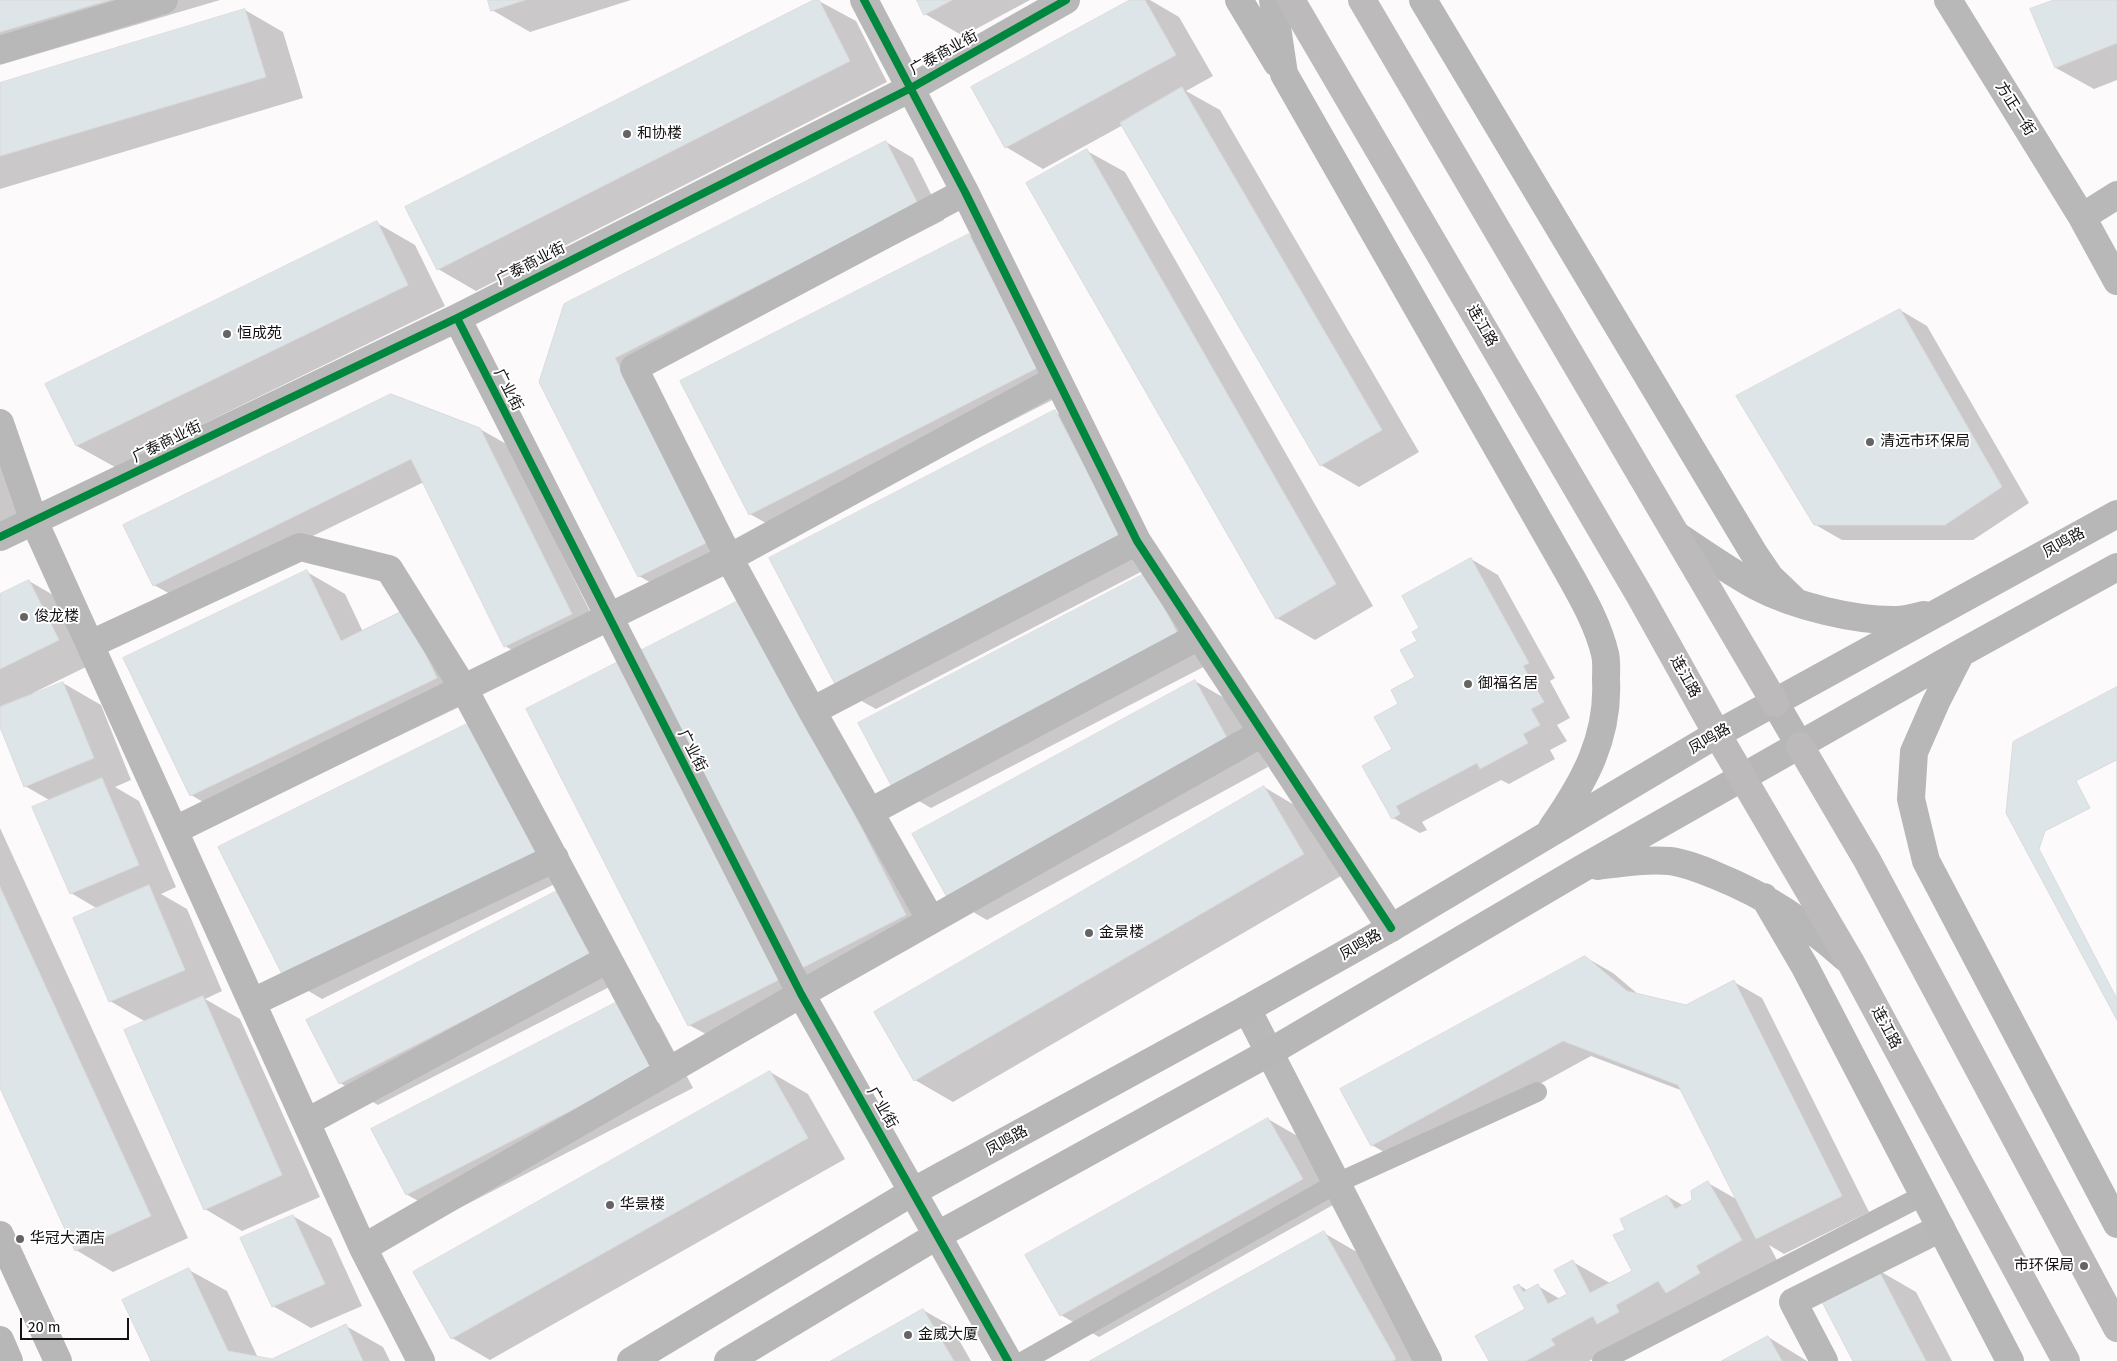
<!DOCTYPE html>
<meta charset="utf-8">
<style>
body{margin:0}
#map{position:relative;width:2117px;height:1361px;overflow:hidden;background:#fdfafb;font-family:"Fira Sans",sans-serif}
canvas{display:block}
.scale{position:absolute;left:20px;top:1318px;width:109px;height:22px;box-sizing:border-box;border:2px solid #141212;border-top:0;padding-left:6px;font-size:15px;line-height:18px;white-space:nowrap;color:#141212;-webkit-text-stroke:4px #fff;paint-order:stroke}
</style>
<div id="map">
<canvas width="2117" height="1361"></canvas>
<div class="scale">20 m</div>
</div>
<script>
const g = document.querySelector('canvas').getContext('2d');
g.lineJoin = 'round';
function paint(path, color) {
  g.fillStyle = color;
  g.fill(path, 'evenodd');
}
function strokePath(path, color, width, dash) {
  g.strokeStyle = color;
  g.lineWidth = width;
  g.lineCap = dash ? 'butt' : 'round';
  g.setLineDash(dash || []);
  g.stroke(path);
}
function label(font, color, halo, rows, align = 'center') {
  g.font = font + ' "Fira Sans","Noto Sans SC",sans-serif';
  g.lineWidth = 4;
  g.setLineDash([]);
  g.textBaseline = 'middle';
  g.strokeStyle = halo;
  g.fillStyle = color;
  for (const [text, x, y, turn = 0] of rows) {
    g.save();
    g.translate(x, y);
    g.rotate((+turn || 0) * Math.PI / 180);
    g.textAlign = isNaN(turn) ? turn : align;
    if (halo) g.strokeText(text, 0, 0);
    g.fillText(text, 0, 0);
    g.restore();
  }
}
paint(new Path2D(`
 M0,0H220L0,65Z
 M489,0H631L530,32L492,10Z
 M817,0L856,21L887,82L476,291L438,269Z
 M918,0H1030L963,36L925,14Z
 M1133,0H1150L1179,17L1213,76L1186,91L1220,110L1419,452L1359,487L1321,465L1123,125L1043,169L1006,147Z
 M2057,0H2117V80L2094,89L2056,68Z
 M245,10L283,32L303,98L0,189V84Z
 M886,142L913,158L944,220L641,374L735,557L667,592L639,576L540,382Z
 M1087,151L1125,172L1373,606L1315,640L1277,618Z
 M377,223L415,245L445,306L115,467L77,446L47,384Z
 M969,235L1007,257L1074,389L787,535L750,514Z
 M1900,310L1927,326L2029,503L1973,540H1842L1814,524Z
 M1055,412L1092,434L1160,562L876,709L838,688Z
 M480,429L508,445L599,630L532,662L505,646L424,482L181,600L154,585L124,526Z
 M0,450L33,507L0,523Z
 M1471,559L1498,575L1555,678L1550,681L1570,718L1557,725L1567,741L1550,750L1555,759L1509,784L1501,780L1422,822L1427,830L1420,833L1393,818L1394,750L1400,704L1417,678L1421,628Z
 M307,572L345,594L363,632L404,612L474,700L229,817L191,795Z
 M1146,575L1217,660L931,808L893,786Z
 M29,581L67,603L96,662L33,693V695L63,683L101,705L131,780L115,787L139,801L176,887L161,894L187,909L222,991L205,999L240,1019L320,1197L242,1231L205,1209L146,1022L110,1001L98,909L71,893L51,801L25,786L0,723V595Z
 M744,600L932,931L717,1040L689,1025Z
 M1195,681L1233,703L1268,767L987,920L949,898Z
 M509,745L573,875L322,999L285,977Z
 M1264,787L1301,809L1341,876L953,1102L915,1080Z
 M0,828L188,1238L113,1272L76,1250L0,1085Z
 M557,893L627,978L378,1105L340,1083ZM572,923H575L594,961L592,962Z
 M1585,957L1613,973L1639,995L1686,1006L1734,982L1762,998L1869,1212L1784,1254L1769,1245L1778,1262L1627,1339L1589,1361H1491L1526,1310L1519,1285L1528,1291L1538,1286L1560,1299L1569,1295L1573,1262L1610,1283L1633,1271L1626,1230L1667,1196L1684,1206L1694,1201L1708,1183L1738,1200L1683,1091L1591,1056L1399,1161L1372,1145Z
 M621,1001L659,1023L693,1088L444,1216L406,1194Z
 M770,1072L808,1094L845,1159L490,1360L452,1338Z
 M1268,1119L1306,1141L1340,1201L1099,1337L1061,1315L1027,1255Z
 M293,1216L331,1238L362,1306L311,1328L273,1306L242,1239Z
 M1324,1233L1362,1255L1421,1361H1093Z
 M189,1270L227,1291L258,1358L273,1360L346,1326L383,1347L390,1361H152Z
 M1878,1270L1916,1292L1952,1361H1854Z
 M923,1310L951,1326L971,1361H834Z
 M1768,1337L1807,1361H1724Z`), '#0003');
const building = new Path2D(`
 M0,0H110L0,32Z
 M488,0H525L491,11Z
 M814,0H819L850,61L437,270L405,207Z
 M917,0H952L924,15Z
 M1130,0H1145L1176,55L1005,148L971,87Z
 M2054,0H2117V43L2055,68L2030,9Z
 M245,9L266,77L0,156V83Z
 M1182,87L1382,430L1320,466L1120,123Z
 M886,141L918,204L615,358L708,542L638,577L539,382L564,304Z
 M1087,149L1336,584L1276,619L1026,183Z
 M377,221L408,285L76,446L45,384Z
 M969,234L1037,368L749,515L680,381Z
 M1900,309L2002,487L1945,525H1814L1736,396Z
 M391,394L480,428L572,614L504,647L411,459L153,586L123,525Z
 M1055,410L1123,540L837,688L769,558Z
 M1471,558L1529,663L1523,666L1544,702L1531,709L1540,725L1523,734L1528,743L1480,769L1477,763L1396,806L1400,814L1392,819L1362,766L1392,749L1374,717L1398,704L1391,690L1415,677L1400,650L1417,641L1412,632L1419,628L1402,596Z
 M307,570L341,641L404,610L437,678L190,796L123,658Z
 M1146,573L1180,638L892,787L858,723Z
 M29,580L59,640L0,669V594Z
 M744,598L906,915L688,1026L526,709Z
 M1195,680L1231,745L948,899L912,834Z
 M63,682L94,758L24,787L0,727V707Z
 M2117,687V1020L2006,813L2013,742Z
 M471,722L536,853L284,978L218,847Z
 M2117,760V999L2039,849L2045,831L2090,808L2076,781Z
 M102,778L139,865L70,894L32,807Z
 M1264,786L1304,854L914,1081L874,1012Z
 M149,885L185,970L109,1002L73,918Z
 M0,887L151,1216L75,1251L0,1088Z
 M557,891L590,956L339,1084L306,1020Z
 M1585,956L1627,991L1686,1005L1734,980L1842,1196L1756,1239L1678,1085L1563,1041L1371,1146L1340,1089Z
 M203,996L282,1175L204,1210L124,1030Z
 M621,1000L656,1067L406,1195L371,1129Z
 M770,1071L808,1138L451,1339L413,1272Z
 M1268,1118L1303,1179L1060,1316L1025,1255Z
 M1708,1181L1742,1240L1696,1266L1700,1273L1666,1293L1658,1281L1616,1305L1619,1312L1597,1324L1593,1316L1551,1339L1555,1345L1526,1361H1489L1475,1336L1525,1309L1513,1287L1519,1284L1523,1292L1538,1284L1548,1304L1567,1294L1554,1270L1573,1260L1590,1293L1632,1271L1613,1235L1625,1230L1620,1219L1667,1195L1675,1209L1692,1200L1691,1191Z
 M293,1215L325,1284L272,1307L240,1238Z
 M1324,1231L1396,1359L1392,1361H1090Z
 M189,1268L228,1351L272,1359L346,1324L363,1361H151L122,1300Z
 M1878,1269L1926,1361H1853L1820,1298Z
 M923,1309L954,1361H831Z
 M1768,1336L1782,1361H1722Z`);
paint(building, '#dee5e9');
strokePath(building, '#dadada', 1);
strokePath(new Path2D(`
 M1024,1361L1337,1183L1537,1092
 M1602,1361L1924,1195`), '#b8b8b8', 20);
strokePath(new Path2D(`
 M864,0L965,192L1137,541L1391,928
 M1948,0L2082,217L2117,281
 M0,50L164,0
 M965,192L634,368L729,558L812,711L1137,541
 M2082,217L2117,195
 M457,318L801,994L1008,1361
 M0,423L34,521L363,1248L421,1361
 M0,537L457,318L911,88L1066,0
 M91,644L300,547L389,569L464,689L668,1071
 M812,711L931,920
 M870,812L1199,636
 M175,830L729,558L1057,379
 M253,1002L555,858
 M1247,1009L1428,1361
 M307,1122L608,959
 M363,1248L801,994L1262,733
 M1824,1361L1793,1302L1941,1228`), '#b8b8b8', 28);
strokePath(new Path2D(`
 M1239,0L1277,63
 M1273,0L1284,74L1567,570C1582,597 1598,624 1605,654C1607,662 1606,672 1606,680C1609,738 1584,782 1552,828
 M1423,0L1753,552L1770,577L1796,602
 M1678,536C1703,553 1729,571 1756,586C1794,606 1855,621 1897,620C1906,620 1915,617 1924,615
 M1961,653L1936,702L1914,752L1911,799L1926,861L2117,1224
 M1775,703L1800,746
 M1597,866C1621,863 1645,859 1670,861C1685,863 1703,870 1717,876C1769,897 1804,922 1846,958
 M1764,897L1805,967L2010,1361
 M0,1235L58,1361
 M0,1340L9,1361
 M631,1361L914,1191L1247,1009L1391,928L1717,734L2117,514
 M728,1361L938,1235L1270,1052L1583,868L1961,653L2117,567`), '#b7b7b7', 28);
strokePath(new Path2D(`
 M1291,0L1640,596L1717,734L1850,961L2066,1361
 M1362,0L1775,703
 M1800,746L1867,860L2117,1328`), '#bcbaba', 28);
strokePath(new Path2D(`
 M864,0L965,192L1137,541L1391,928
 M457,318L801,994L1008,1361
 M0,537L457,318L911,88L1066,0`), '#00873e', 8);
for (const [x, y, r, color] of [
 [627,134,5,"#666364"],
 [227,334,5,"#666364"],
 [1870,442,5,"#666364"],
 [24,617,5,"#666364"],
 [1468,684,5,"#666364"],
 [1089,933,5,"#666364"],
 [610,1205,5,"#666364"],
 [20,1239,5,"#666364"],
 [2084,1266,5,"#666364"],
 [908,1335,5,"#666364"]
]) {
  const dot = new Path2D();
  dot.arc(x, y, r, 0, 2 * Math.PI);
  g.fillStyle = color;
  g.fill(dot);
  strokePath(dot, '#fff', 2);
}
label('15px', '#141212', '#fff', [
 ["广泰商业街",944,53,-29],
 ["方正一街",2015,109,58],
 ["广泰商业街",531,264,-27],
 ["连江路",1482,326,60],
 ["广业街",508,390,63],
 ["广泰商业街",167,442,-26],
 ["凤鸣路",2064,543,-29],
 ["连江路",1685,677,61],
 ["凤鸣路",1710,739,-30],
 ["广业街",692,751,63],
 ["凤鸣路",1361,945,-30],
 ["连江路",1886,1028,62],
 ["广业街",882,1108,60],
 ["凤鸣路",1007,1141,-29]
]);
label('15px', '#141212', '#fff', [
 ["和协楼",637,134],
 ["恒成苑",237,334],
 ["清远市环保局",1880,442],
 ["俊龙楼",34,617],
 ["御福名居",1478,684],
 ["金景楼",1099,933],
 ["华景楼",620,1205],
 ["华冠大酒店",30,1239],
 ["市环保局",2074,1266,"right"],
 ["金威大厦",918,1335]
], 'left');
</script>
